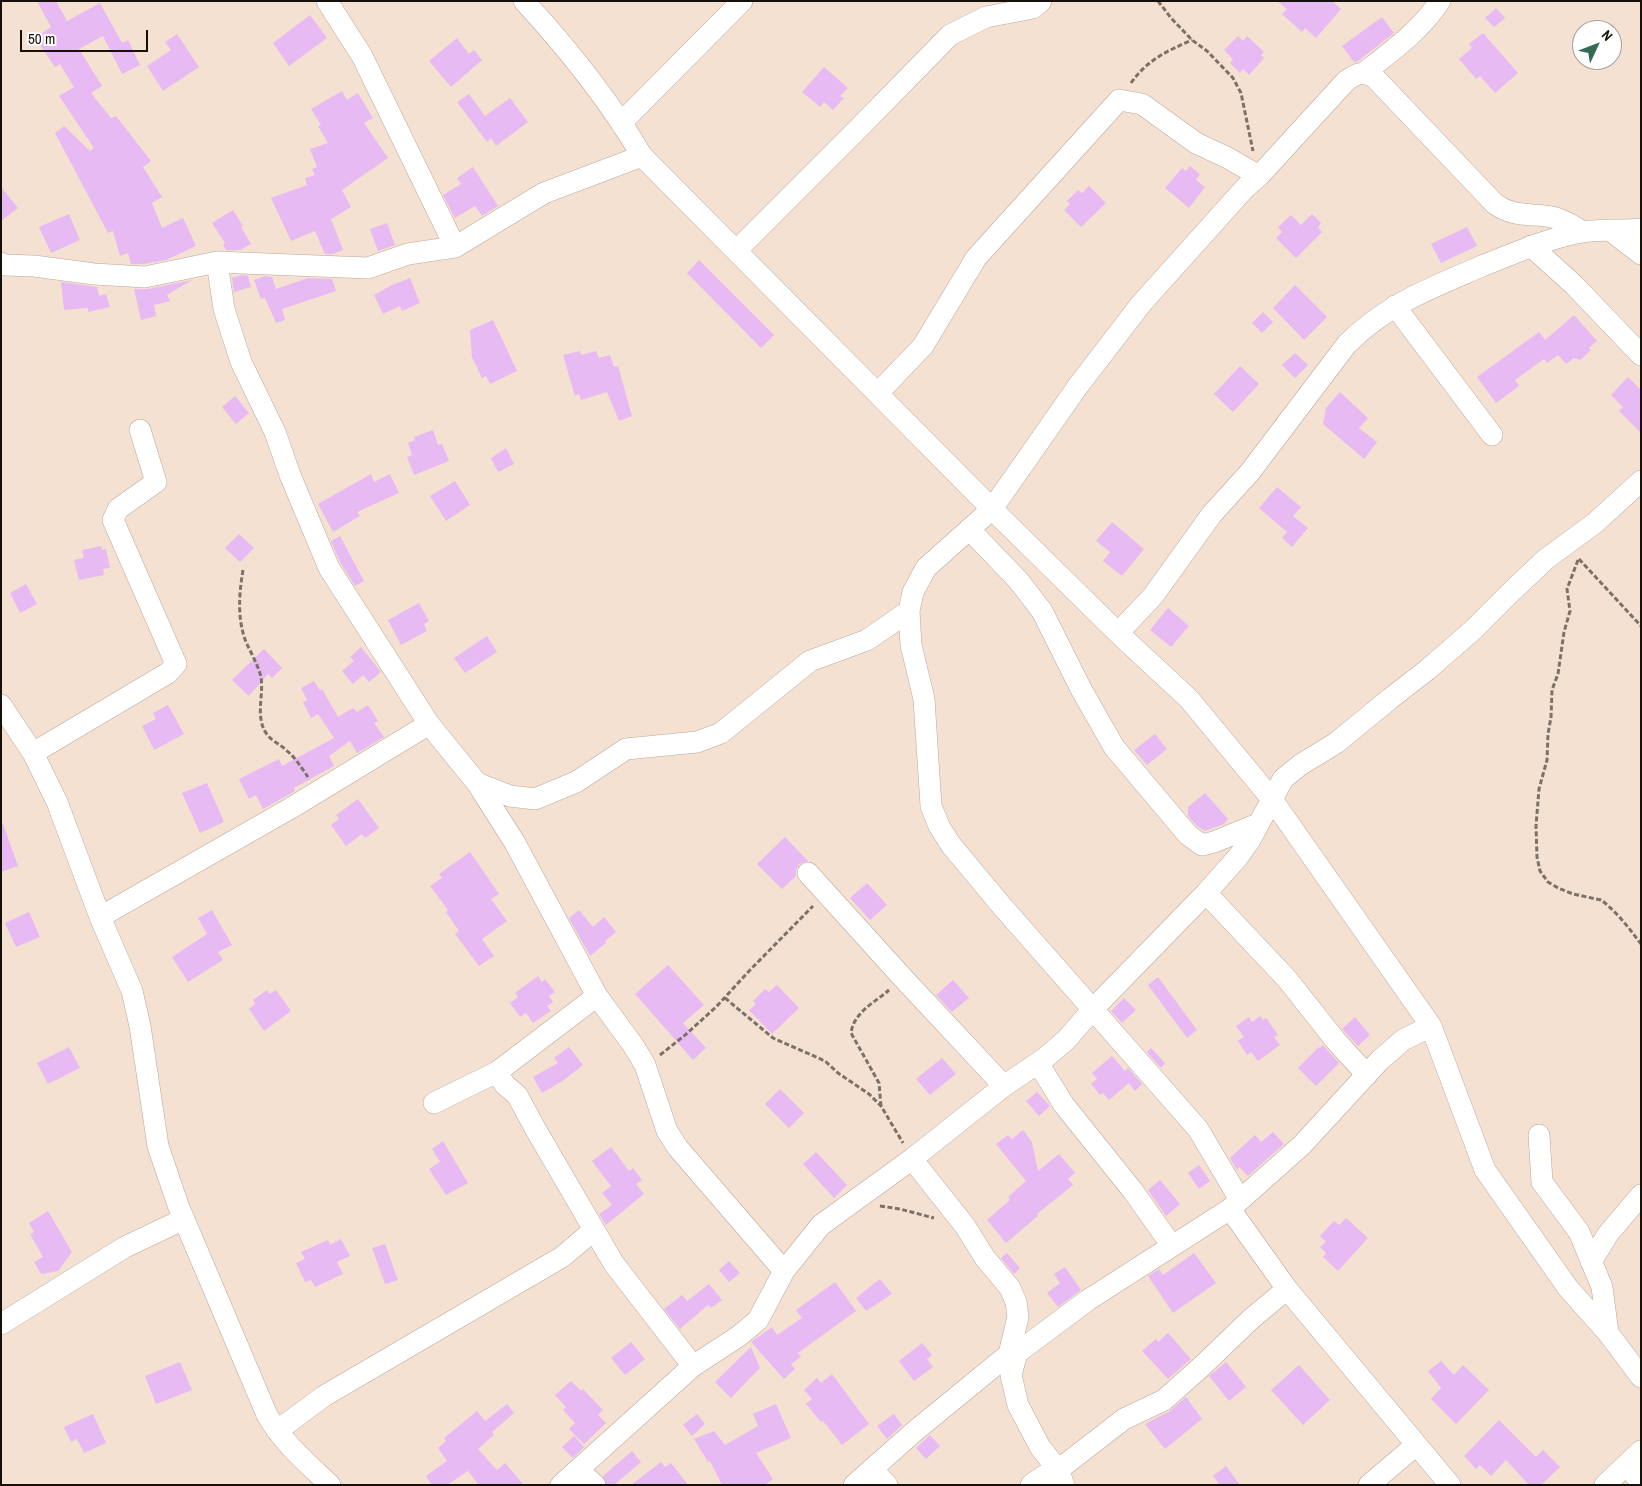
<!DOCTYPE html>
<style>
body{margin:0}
#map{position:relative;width:1642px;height:1486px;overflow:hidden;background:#f4e1d2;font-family:"Archivo Narrow",sans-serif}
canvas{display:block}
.frame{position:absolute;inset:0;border:2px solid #16100b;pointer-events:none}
.north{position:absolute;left:1572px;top:20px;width:50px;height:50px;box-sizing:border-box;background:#fff;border:1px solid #a29f9d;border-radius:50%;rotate:47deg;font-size:14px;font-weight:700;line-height:20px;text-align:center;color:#16100b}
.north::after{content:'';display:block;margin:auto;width:18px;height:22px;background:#346c53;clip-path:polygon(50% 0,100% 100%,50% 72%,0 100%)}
.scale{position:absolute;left:20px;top:30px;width:128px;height:22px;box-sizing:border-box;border:2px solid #16100b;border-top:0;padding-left:6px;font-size:15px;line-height:18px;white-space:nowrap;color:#16100b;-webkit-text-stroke:4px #fff;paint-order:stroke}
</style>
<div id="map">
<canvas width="1642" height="1486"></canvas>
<div class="frame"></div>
<div class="north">N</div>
<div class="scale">50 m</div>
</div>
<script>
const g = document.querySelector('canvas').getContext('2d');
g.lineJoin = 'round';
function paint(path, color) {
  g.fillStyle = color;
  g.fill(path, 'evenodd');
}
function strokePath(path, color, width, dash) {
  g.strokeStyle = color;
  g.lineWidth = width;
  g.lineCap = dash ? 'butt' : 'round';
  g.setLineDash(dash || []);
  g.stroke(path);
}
paint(new Path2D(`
 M37,1H56L67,21L100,3L122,43L128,40L140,65L122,74L103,36L79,49L102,86L91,93L111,118L116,116L151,161L143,167L162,197L152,203L162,228L183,218L196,246L166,260L144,264H131L128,253L120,256L113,231L108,233L55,133L64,126L90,151L94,148L59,96L74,87L60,64L55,67L35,38L51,27Z
 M1277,1H1332L1341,9L1316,38L1305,28L1302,32L1282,14L1287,9Z
 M1496,8L1505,18L1494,27L1485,18Z
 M310,15L327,38L289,66L273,43Z
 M1382,17L1394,33L1358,61L1354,62L1342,46Z
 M1483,33L1518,73L1495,93L1480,76L1476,79L1459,59L1472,48L1469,44Z
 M177,34L199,67L163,91L147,66L171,50L165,42Z
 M1238,36L1243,41L1247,36L1264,52L1261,55L1264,58L1249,75L1243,69L1240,73L1230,63L1233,59L1224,50Z
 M457,38L469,54L474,50L482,60L451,87L429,61Z
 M824,67L848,88L840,96L844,98L833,110L824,102L820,107L802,92Z
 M342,91L347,100L358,93L373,118L364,123L388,158L342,190L351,207L331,219L343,250L333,254H325L315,231L291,241L271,198L307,185L305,178L315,175L312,169L317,167L310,149L328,143L318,126L321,125L311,109Z
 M469,94L485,116L510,98L528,122L496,146L491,138L487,142L457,102Z
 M1190,166L1200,174L1196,180L1205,187L1189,208L1165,188L1182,168L1186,171Z
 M473,167L498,206L482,216L475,206L455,218L443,195L461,184L457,178Z
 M1089,186L1106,203L1081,227L1064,210L1070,204L1067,201L1078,190L1082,193Z
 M1,187L18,208L1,221Z
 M233,210L243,226L241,227L251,244L240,250H226L223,244L225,243L212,223Z
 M69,214L80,240L51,253L39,227Z
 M1312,214L1321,223L1318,227L1322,232L1296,258L1276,238L1282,232L1278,227L1291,215L1301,225Z
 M387,223L395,245L378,251L370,229Z
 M1467,227L1477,246L1441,263L1431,244Z
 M699,260L774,335L761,348L687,273Z
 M242,275L248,276L251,287L234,292L232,278Z
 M265,276L272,277L276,289L308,278L332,279L336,291L282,309L285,320L276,323L265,298L261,299L254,280Z
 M410,278L420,303L402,311L400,306L383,314L374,295L392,285Z
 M192,280L167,295L170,301L154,305L156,316L141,320L134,289H148Z
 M61,282L97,287L99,296L106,294L110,307L88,312V308L64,310Z
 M1295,285L1327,317L1304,340L1273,308Z
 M1263,312L1273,322L1262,333L1252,323Z
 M1574,315L1597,341L1589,348L1591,350L1580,360L1574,358L1566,364L1558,355L1547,363L1544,359L1515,380L1519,386L1496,403L1477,377L1539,332L1545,340Z
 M493,320L517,371L490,384L486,376L482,378L472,357L470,330Z
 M580,351L581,355L596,351L599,358L610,355L614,367L618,366L632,416L619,421L607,392L581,400L579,394L575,396L563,355Z
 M1295,353L1308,365L1295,378L1282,365Z
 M1240,366L1259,384L1233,412L1214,394Z
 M1628,377L1641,390V433L1619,411L1623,407L1611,395Z
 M1340,392L1368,418L1359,428L1377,442L1364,459L1323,424L1326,408Z
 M235,396L249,413L236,424L222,407Z
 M433,430L438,445L442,444L449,461L414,475L407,457L412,455L408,443L415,440L414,437Z
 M506,448L514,464L498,472L491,458Z
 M371,474L374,482L390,474L399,493L357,512L360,516L333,532L318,504Z
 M455,481L470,505L446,521L430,496Z
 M1277,487L1301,507L1293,516L1308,528L1292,547L1282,538L1287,532L1259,508Z
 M1112,522L1144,549L1122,576L1103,561L1110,552L1096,541Z
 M239,534L254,548L240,562L225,548Z
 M340,536L364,581L355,586L340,562L331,541Z
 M101,546L102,550L106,549L110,568L103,569L104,575L79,580L74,560L84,558L82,550Z
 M26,584L37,604L20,613L10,593Z
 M419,603L429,621L424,624L427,631L401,645L388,620Z
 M1168,608L1189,626L1171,647L1150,630Z
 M487,636L497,652L465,673L454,658Z
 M361,647L381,672L369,682L363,675L353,684L342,671L354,661L350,657Z
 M264,649L282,668L272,678L268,674L249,696L232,680Z
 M314,681L320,690L322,689L338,717L353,708L357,712L368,705L378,721L374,723L384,737L357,753L350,741L329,756L334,766L294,788L295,791L263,809L256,795L249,799L239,779L279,759L282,766L334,738L318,714L311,718L303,702L307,700L301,688Z
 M168,705L184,734L154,750L142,726L156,719L153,713Z
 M1155,734L1167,749L1147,765L1134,750Z
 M207,783L224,822L200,833L182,793Z
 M1205,793L1228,819L1224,824L1205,831L1197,826L1188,816V807Z
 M358,799L379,828L365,838L362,834L346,846L331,825L339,819L336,815Z
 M1,824H3L18,866L1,872Z
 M785,837L808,861L799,864L796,870V876L782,889L757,864Z
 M470,852L499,894L491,899L507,921L482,939L494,956L479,966L455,934L459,931L446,912L448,910L430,886L442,878L439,874Z
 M867,883L887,905L870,920L850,898Z
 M212,910L232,945L218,952L223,960L188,982L172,957L207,934L198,918Z
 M579,910L593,927L604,917L616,932L605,941L606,943L590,956L569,918Z
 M29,912L40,937L16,947L5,923Z
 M668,965L704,1005L683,1023L706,1048L693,1060L635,994Z
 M538,976L542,982L545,979L555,992L549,996L553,1002L547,1006L551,1011L533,1023L526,1013L520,1017L510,1003L518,997L515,993Z
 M1158,977L1197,1030L1187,1038L1148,985Z
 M953,980L969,998L952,1012L936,995Z
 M777,985L799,1008L772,1034L749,1010L756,1004L753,1001L765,989L769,992Z
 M267,990L269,994L276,990L291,1011L264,1031L249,1009L255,1004L253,1000Z
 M1124,998L1136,1010L1122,1023L1111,1011Z
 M1260,1016L1263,1020L1266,1018L1278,1035L1274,1037L1280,1045L1258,1061L1251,1052L1247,1055L1238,1041L1244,1037L1236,1026L1249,1017L1252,1022Z
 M1355,1017L1370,1035L1358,1046L1342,1029Z
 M1323,1045L1339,1063L1316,1086L1298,1068L1319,1047L1320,1048Z
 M69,1047L80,1068L48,1084L37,1063Z
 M569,1047L583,1065L564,1080L542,1093L533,1077L558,1063L554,1058Z
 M1151,1048L1165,1063L1161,1068L1147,1052Z
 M1112,1056L1125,1071L1128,1068L1142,1084L1135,1091L1129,1083L1109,1100L1103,1093L1100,1095L1091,1084L1097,1079L1092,1073Z
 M942,1058L956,1074L930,1095L916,1079Z
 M780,1089L804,1113L789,1128L765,1104Z
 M1037,1092L1050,1106L1039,1116L1026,1101Z
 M1023,1130L1032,1142L1038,1171L1059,1154L1075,1173L1068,1179L1073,1185L1037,1214L1038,1216L1006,1243L987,1220L1010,1200L1008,1197L1026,1181L996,1144L1008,1135L1012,1139Z
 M1273,1132L1284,1144L1248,1176L1239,1167L1237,1170L1230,1158L1255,1135L1261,1142Z
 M443,1141L468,1183L446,1195L429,1169L440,1162L432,1149Z
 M611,1147L629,1171L633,1168L642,1180L636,1184L644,1194L606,1225L599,1214L612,1205L602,1193L611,1186L592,1161Z
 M816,1152L847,1185L834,1198L803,1164Z
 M1199,1165L1210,1181L1199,1189L1188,1173Z
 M1160,1180L1180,1204L1166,1216L1148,1190Z
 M48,1211L72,1252L58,1271L41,1274L34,1262L43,1257L30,1234L34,1232L29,1223Z
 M1346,1218L1368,1238L1338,1271L1323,1257L1326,1253L1320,1247L1326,1242L1320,1236L1334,1221L1339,1225Z
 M341,1239L350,1256L337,1262L343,1274L315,1287L311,1280L305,1282L296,1263L305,1259L301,1252L328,1240L330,1245Z
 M385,1244L398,1280L385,1284L372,1248Z
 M1007,1253L1020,1268L1014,1274L1001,1258Z
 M1194,1253L1216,1283L1173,1313L1148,1276L1159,1269L1163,1275Z
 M729,1261L740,1273L729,1282L719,1270Z
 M1065,1267L1081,1290L1058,1307L1047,1293L1060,1283L1054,1274Z
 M880,1279L892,1294L866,1311L856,1298Z
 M835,1282L856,1311L798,1353L801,1357L791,1364L795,1369L784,1379L751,1342L772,1327L777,1335L802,1318L796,1310Z
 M709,1284L722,1300L711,1308L708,1305L680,1329L664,1309L682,1295L687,1301Z
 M1168,1333L1191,1359L1168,1379L1142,1351L1156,1339L1158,1342Z
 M631,1342L645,1359L625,1375L611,1358Z
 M922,1343L932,1355L927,1359L933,1367L914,1381L899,1361Z
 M751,1347L760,1368L731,1398L715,1382Z
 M1441,1361L1454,1375L1463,1365L1489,1390L1456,1424L1431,1399L1441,1388L1428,1371Z
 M180,1362L192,1390L156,1404L145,1376Z
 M1226,1362L1246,1387L1229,1401L1209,1376Z
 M1299,1365L1330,1400L1303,1425L1271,1390Z
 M832,1374L869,1424L842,1445L823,1421L821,1422L806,1404L812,1399L804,1390L817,1378L821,1383Z
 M571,1381L581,1391L583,1389L603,1410L598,1415L606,1423L584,1444L569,1429L575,1423L563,1410L566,1407L555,1395Z
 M1186,1397L1202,1419L1165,1449L1145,1424L1170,1411Z
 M507,1404L514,1413L492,1432L494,1435L478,1449L497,1470L505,1463L524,1485H479L468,1471L447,1485H432L426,1476L447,1461L438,1448L446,1441L444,1438L477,1411L485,1421Z
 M776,1404L791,1438L756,1453L773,1479L765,1485H722L710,1461L708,1462L694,1439L714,1431L725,1445L758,1426L753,1414Z
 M93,1414L106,1443L84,1453L77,1439L71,1442L64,1427Z
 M697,1414L705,1424L692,1436L683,1425Z
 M894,1414L902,1425L887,1439L877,1426Z
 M1499,1420L1536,1457L1543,1450L1560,1467L1541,1485H1529L1506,1460L1491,1476L1480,1465L1476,1469L1464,1456Z
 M930,1435L940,1446L926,1459L916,1448Z
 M574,1436L584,1447L573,1458L562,1447Z
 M632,1451L641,1462L614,1485H607L603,1476Z
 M661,1462L665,1467L671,1463L688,1485H631Z
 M1226,1466L1240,1485H1220L1213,1476Z`), '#e7baf4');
const minor = new Path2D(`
 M327,1L362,56L455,247
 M524,1C568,49 609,100 642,156L992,509L1118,633L1153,596L1212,514L1250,472L1347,344C1387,304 1431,288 1482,266C1515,253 1548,238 1583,232C1602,229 1622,231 1641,229
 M1365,72C1392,51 1421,30 1440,1
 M622,122L742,1
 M1611,231L1641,254
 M1531,246L1574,285L1641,355
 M737,250L855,132L950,35L986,17L1033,8L1041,1
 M217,262L224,309L241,362L275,432L290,475L329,568L429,724L477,783L515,843L597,996L633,1045L645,1065L667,1131L678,1148L784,1271
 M1,263L4,265L34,266L94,274L145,277L217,262L368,268L408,254L455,247L544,193L642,156
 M1395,306L1492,435
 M878,393L923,346L976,258L1119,100L1142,104L1196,143L1228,158L1259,176
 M969,529L1018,580L1042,611L1081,689L1114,747L1188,835L1202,845L1214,842L1258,824
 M1118,633L1189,699L1271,798L1431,1026L1485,1170L1568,1288L1608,1333L1641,1377
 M1,705L33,753L57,802L100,917L132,991L140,1026L158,1146L178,1205L267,1415C284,1444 306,1462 330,1485
 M33,753L168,673L176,664L113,520L118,509L156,482L140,430
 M477,783L510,796L535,799L576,782L626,749L697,742L721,733L810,661L867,640L909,611
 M808,873L903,978L1004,1086
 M1206,893L1287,979L1336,1041L1367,1075
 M100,917L291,808L429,724
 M1038,1063L1064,1105L1133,1191L1172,1246
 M497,1072L505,1085L517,1095L536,1130L614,1264L693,1366
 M434,1103L497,1072L597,996
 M1539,1135L1542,1182L1579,1232L1602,1287L1608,1333
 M912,1159L965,1226L985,1258L1010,1288L1016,1302L1018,1317L1009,1354
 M1240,1200L1198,1129L1001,905L951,845L939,826L931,806L924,699L911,645L909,611L913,592L926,568L992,509L1078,386L1141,304L1245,188L1259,176L1346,81C1357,73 1362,71 1374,77L1495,204C1515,218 1530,213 1552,217C1564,220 1573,226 1584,232
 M1230,1209L1287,1289L1450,1485
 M1591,1262L1608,1234L1641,1195
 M1,1324L125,1247L184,1219
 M1017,1353L1011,1375L1018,1405L1040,1447L1058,1470L1064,1485
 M277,1431L324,1396L562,1257L594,1230
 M1626,1465L1641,1482
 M872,1469L887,1485
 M578,1470L595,1485
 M561,1485L693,1366L739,1336L758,1320L784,1271L821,1225L912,1159L1004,1086L1045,1058L1066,1040L1093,1009L1206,893L1238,857L1250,840L1283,779L1300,765L1336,743L1391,698L1427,670L1473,630L1512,591L1546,559L1595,523L1641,481
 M854,1485L915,1431L1009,1354L1017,1353L1088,1300L1230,1209L1302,1145L1380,1060L1403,1040L1431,1026
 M1031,1485L1044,1476L1058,1470L1124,1419L1164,1400L1201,1367L1251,1319L1287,1289
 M1369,1485L1416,1445
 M1605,1485L1641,1451`);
strokePath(minor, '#baa899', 22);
strokePath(new Path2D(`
 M1158,1L1171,18L1192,40L1207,51L1233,78L1241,93L1253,151
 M1131,83C1147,60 1167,51 1192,40
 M1579,559L1641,626
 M1578,560L1567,589L1570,611L1564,632L1558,674L1552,690L1551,717L1548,734L1547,760L1539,789L1536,826L1537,857L1540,871L1548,882L1558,888L1573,894L1601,900C1617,912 1629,928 1641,944
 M243,570C239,594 237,619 246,642C251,653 258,665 261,677C264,695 255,716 266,733C271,741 280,744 286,750C295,757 301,767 308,777
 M725,998L773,1038L825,1061L838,1073L869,1094L881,1106L903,1143
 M660,1055L684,1036L716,1007L751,969L813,906
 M881,1106L879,1083L851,1033C854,1012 874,1003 889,990
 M880,1206L900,1209L934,1218`), '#7d7167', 3, [5, 2.5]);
strokePath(minor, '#fff', 21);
</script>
